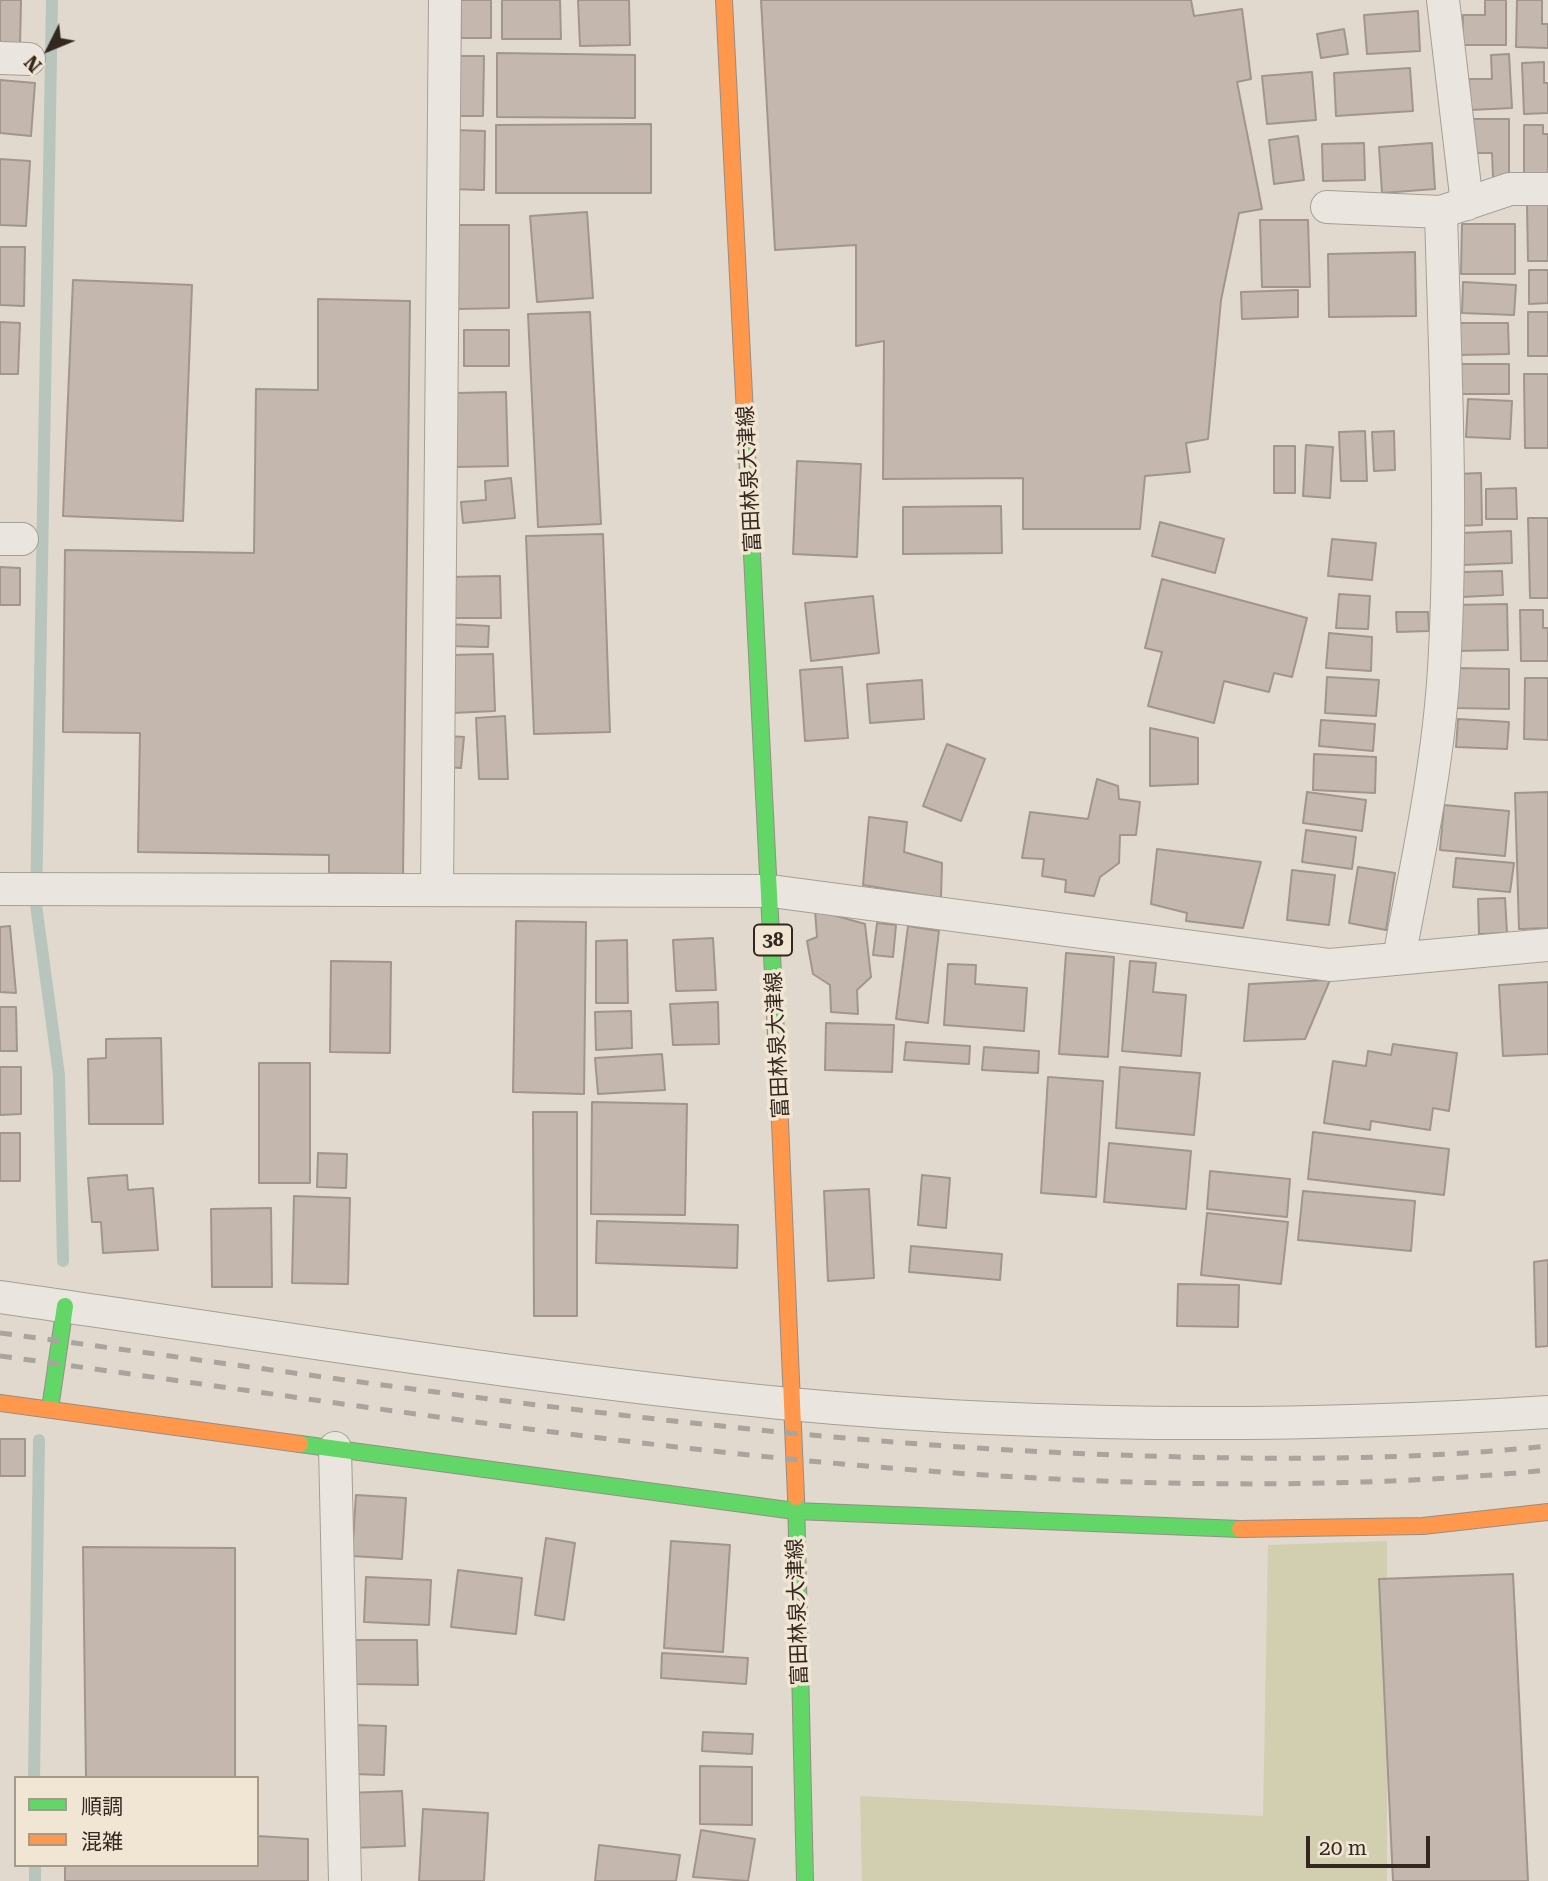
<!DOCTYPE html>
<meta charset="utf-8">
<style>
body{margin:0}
#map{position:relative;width:1548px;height:1881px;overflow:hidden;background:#e1d9cd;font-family:"Roboto Serif","Noto Sans JP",serif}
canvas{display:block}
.legend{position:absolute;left:14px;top:1776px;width:245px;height:91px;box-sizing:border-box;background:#f1e6d4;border:2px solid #a59a8c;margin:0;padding:9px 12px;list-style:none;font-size:21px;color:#34271f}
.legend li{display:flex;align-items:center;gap:14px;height:35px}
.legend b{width:35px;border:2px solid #a59a8c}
.north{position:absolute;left:14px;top:14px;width:70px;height:70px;-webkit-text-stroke:5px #f1e6d4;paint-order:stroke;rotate:227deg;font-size:19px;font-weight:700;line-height:28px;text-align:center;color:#34271f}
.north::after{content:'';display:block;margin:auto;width:24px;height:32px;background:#34271f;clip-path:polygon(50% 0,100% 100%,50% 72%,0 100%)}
.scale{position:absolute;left:1306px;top:1836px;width:124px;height:32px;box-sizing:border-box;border:4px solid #34271f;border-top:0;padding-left:9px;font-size:21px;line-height:24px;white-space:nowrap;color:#34271f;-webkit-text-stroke:5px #f1e6d4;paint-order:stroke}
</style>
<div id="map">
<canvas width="1548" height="1881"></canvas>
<ul class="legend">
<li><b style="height:9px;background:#63d668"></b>順調</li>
<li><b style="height:9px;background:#ff974d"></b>混雑</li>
</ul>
<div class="north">N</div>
<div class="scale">20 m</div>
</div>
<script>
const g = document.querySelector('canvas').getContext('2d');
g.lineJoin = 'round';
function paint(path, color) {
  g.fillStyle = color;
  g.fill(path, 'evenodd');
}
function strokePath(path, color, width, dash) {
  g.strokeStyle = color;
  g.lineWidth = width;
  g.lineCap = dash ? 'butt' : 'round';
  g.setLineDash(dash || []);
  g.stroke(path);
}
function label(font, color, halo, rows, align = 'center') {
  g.font = font + ' "Roboto Serif","Noto Sans JP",serif';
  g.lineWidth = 7;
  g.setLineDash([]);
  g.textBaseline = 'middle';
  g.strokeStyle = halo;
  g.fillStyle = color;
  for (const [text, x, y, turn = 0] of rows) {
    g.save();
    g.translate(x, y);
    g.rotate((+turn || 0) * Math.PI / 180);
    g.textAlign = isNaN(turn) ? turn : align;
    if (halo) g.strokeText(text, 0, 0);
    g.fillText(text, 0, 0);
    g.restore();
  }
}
paint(new Path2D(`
 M1387,1541V1881H862L860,1796L1263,1816L1268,1545Z`), '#d2cfb1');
strokePath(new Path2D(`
 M52,0L36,905L59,1075L63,1261
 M34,1778L39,1440
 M35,1865V1881`), '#b8c5bc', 12);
const building = new Path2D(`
 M0,0H21L20,47H0Z
 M460,0H491V38H461Z
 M502,0H560L561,39H502Z
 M578,0H629L630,45L580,46Z
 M761,0H1191L1194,16L1242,9L1251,79L1237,82L1262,209L1239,213L1221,300L1208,439L1186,443L1190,472L1145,476L1140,529H1023V478L883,479L884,341L856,346V245L775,250Z
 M1485,0H1506V45H1462L1463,15H1485Z
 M1517,0H1542V24H1548V48L1516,47Z
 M1418,11L1420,51L1367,54L1364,15Z
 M1344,29L1348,54L1321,58L1317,34Z
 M497,53L635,55V118L497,117Z
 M1509,54L1512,108L1470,110L1469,79H1492L1491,55Z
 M459,56H484L483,116H458Z
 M1544,62V83H1548V113L1524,114L1522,63Z
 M1410,68L1413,111L1336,116L1334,73Z
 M1312,72L1316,120L1267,124L1262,76Z
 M0,80L35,83L31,136L0,133Z
 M1473,119H1509V177H1493L1492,153H1473Z
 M651,124V193H496V125Z
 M1524,125H1543V134H1548V177H1524Z
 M453,130L485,131L484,190L451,189Z
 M1298,136L1304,180L1274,184L1269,140Z
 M1364,143L1365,180L1323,181L1322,144Z
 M1432,143L1435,189L1382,193L1379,147Z
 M0,159L30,161L26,226L0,225Z
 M1527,205H1548V261H1528Z
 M587,212L593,298L537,302L530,216Z
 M1260,220H1308L1310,287H1262Z
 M1462,224H1515V274H1461Z
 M456,225H509V308L457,309Z
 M0,247H25L24,306L0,305Z
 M1415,252L1416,316L1329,317L1328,254Z
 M1529,270H1548V303L1529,304Z
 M73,280L192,285L183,521L63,516Z
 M1463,282L1516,285L1514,315L1462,313Z
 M1298,290V317L1242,319L1241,292Z
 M318,299L410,301L403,874L329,873V855L138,852L140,733L63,732L65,550L254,553L256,389L318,390Z
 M590,312L601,524L538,527L528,314Z
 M1528,312H1548V356H1528Z
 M0,322L20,323L18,374H0Z
 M1458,323H1508L1509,354L1458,355Z
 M464,330H509V366H464Z
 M1459,364H1509V394H1460Z
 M1524,374H1548V448H1525Z
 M506,392L508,466L455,467L454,393Z
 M1468,399L1512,401L1510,439L1466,437Z
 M1365,431L1367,481H1341L1339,432Z
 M1394,431L1395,470L1374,471L1372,432Z
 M1306,445L1333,447L1330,498L1303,496Z
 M1274,446H1295V493H1274Z
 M797,461L861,464L857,557L793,554Z
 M1481,473L1482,525L1457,526L1455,474Z
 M511,478L515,518L463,523L461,502L486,500L485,481Z
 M1516,488L1517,519H1486V489Z
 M1001,506L1002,553L903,554V507Z
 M1528,518H1548V598H1530Z
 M1160,522L1224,539L1215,573L1152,556Z
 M1511,531L1512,563L1461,565L1460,533Z
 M603,534L610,732L534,734L526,536Z
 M1332,539L1376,543L1372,580L1328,576Z
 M0,567L20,568V605H0Z
 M1502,571L1503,595L1462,597V572Z
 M500,576L501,618H448V577Z
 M1162,579L1307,618L1292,677L1274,673L1269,692L1224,681L1214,723L1148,706L1162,652L1145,648Z
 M1339,594L1370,596L1368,629L1336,628Z
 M873,596L879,653L811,661L805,603Z
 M1507,604L1508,650L1456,651L1454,605Z
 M1520,610H1543V628H1548V661H1521Z
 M1396,612H1428L1429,631L1397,632Z
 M448,624L489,626L488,647L447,646Z
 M1329,633L1372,637L1371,671L1326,668Z
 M493,654L495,711L452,713L451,655Z
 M842,667L848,738L805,741L800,670Z
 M1457,668L1509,669V709L1456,708Z
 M1327,677L1379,680L1376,716L1325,713Z
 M1525,678H1548V740L1524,739Z
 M922,680L924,719L870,723L867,684Z
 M505,716L508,779H479L476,718Z
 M1458,719L1509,722L1507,749L1456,747Z
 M1321,720L1375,724L1373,751L1319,746Z
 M1150,728L1198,738V784L1150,786Z
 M449,736L464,737L461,768L447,767Z
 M947,744L985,759L961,821L923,806Z
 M1314,754L1376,757L1375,793L1313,790Z
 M1097,779L1118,786L1119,799L1140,802L1136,835H1120L1119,863L1100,877L1094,896L1065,892L1066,880L1042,876L1044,859L1022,858L1030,812L1088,819Z
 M1307,792L1366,800L1362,831L1303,823Z
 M1548,792V928L1519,929L1515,793Z
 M1444,805L1509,811L1505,856L1440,850Z
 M869,817L907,822L904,852L942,863L941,898L863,885Z
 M1306,830L1356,837L1352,869L1302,862Z
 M1157,849L1261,862L1243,928L1186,921L1187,913L1151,904Z
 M1456,858L1514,863L1510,892L1453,887Z
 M1358,867L1395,873L1386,930L1349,923Z
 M1292,870L1335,875L1329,925L1287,920Z
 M1505,898L1507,933L1479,934L1478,899Z
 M815,910L865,924L871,977L857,990L858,1014L831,1012L830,985L813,974L807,941L817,937Z
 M516,921L586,922L584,1094L513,1092Z
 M877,923L896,925L893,957L873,955Z
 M10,926L16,993L0,992V927Z
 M908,926L939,931L928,1023L896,1019Z
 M713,938L716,990L676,991L673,940Z
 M627,940L628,1003H596V941Z
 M1066,953L1114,957L1108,1057L1059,1054Z
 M331,961L391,962L390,1053L330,1052Z
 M1130,961L1156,963L1153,992L1186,995L1181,1056L1122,1051Z
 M948,964L976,965L975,984L1027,988L1024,1031L944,1025Z
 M1330,980L1305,1039L1244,1041L1249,984Z
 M1548,982V1054L1503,1056L1499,985Z
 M718,1002L719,1044L673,1045L670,1004Z
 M0,1007H16L17,1051H0Z
 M631,1011L632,1048L596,1050L595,1012Z
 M826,1023L894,1025L892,1072L825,1070Z
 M161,1038L163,1124H89L88,1059L106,1058V1039Z
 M906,1042L970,1046L969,1064L904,1060Z
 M1393,1044L1457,1053L1449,1111L1433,1108L1430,1130L1371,1121L1370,1130L1324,1123L1333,1061L1366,1066L1368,1051L1391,1055Z
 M984,1047L1039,1051L1038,1073L982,1070Z
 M662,1054L665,1090L598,1094L595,1058Z
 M259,1063H310V1183H259Z
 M0,1067H21V1114L0,1115Z
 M1120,1067L1200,1073L1194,1135L1116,1128Z
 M1048,1077L1103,1081L1096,1197L1041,1193Z
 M592,1102L687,1104L685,1215L591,1214Z
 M533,1112H577V1316H534Z
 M1313,1132L1449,1149L1444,1195L1308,1179Z
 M0,1133H20V1181H0Z
 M1109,1143L1191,1151L1186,1209L1104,1202Z
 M318,1153L347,1154L346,1188L317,1187Z
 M1210,1171L1290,1179L1287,1217L1207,1209Z
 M127,1175L128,1190L153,1188L158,1250L103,1253L101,1222H92L88,1178Z
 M922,1175L950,1178L946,1228L918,1225Z
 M869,1189L874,1278L828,1281L824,1191Z
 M1303,1191L1415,1201L1411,1251L1298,1240Z
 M294,1196L350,1198L348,1284L292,1283Z
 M271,1208L272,1287H212L211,1209Z
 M1207,1213L1288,1222L1281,1284L1201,1275Z
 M597,1221L738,1225L737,1268L596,1263Z
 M911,1246L1002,1254L1000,1280L909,1272Z
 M1548,1260V1346L1536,1347L1534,1262Z
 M1178,1284L1239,1285L1238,1327L1177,1326Z
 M0,1439H25V1476H0Z
 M356,1495L406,1498L402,1559L352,1556Z
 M546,1538L575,1543L564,1620L535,1615Z
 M671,1541L730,1545L723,1652L664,1648Z
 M83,1547L235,1548V1778H86Z
 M458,1570L522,1578L516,1634L451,1627Z
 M1513,1574L1528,1881H1393L1379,1579Z
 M366,1577L431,1580L429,1625L364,1622Z
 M354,1640H417L418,1685L355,1684Z
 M662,1653L748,1658L746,1684L661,1678Z
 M355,1725L386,1726L384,1775L352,1774Z
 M703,1732L753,1734L752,1754L702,1751Z
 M700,1766L752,1767V1825L700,1824Z
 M402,1791L405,1846L351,1848L347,1793Z
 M423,1809L488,1813L484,1881H419Z
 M701,1830L755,1839L748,1881L693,1877Z
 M257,1836L308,1839V1881H65V1865H257Z
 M599,1845L680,1855L676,1881H595Z`);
paint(building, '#c4b8ae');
strokePath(building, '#a1958d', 2);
const street = new Path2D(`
 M1443,0L1467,204
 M0,58L29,59
 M1327,207L1441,212L1510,189H1548
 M0,539H22
 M0,889L771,891L1330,965L1548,945
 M437,890L445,0
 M1399,958C1417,862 1438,767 1444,669C1453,517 1445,364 1441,212
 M0,1297C263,1334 526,1378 790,1404C1042,1428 1296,1428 1548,1412
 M335,1448L345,1881`);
const fast = new Path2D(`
 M746,434L778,1075
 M50,1409L65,1306
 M300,1444L795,1511L1240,1529
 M796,1497L805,1881`);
const slow = new Path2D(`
 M724,0L746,434
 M778,1075L796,1497
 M0,1403L300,1444
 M1240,1529L1423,1526L1548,1512`);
strokePath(street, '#a69f96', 34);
strokePath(fast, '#968e86', 18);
strokePath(slow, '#968e86', 18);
strokePath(street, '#eae5de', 32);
strokePath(fast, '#63d668', 16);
strokePath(slow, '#ff974d', 16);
strokePath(new Path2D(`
 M0,1333C371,1382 744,1442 1118,1455C1261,1460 1406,1461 1548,1446
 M0,1356C505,1424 1038,1520 1548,1470`), '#a9a49e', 5, [12, 12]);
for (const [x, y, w] of [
 [773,940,38]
]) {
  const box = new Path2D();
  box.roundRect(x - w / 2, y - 15.5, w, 31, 5);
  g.fillStyle = '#f1e6d4';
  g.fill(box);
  strokePath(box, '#34271f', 2);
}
label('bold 19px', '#34271f', null, [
 ["38",773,940]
]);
label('21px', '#34271f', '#f1e6d4', [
 ["富田林泉大津線",750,479,-93],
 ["富田林泉大津線",778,1045,-93],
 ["富田林泉大津線",798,1612,-92]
]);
</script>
